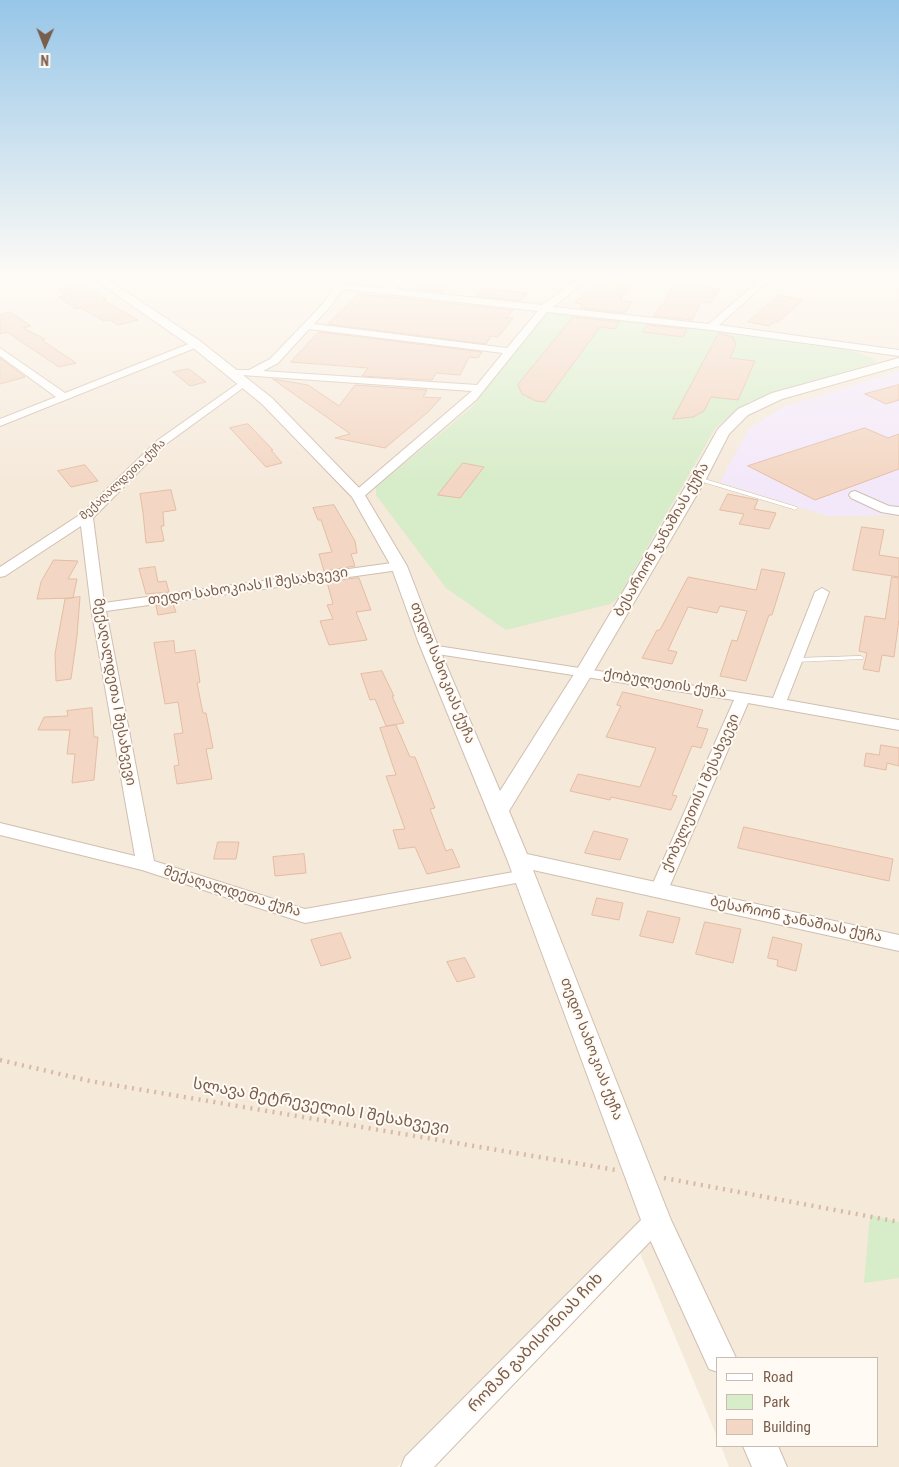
<!DOCTYPE html>
<meta charset="utf-8">
<style>
body{margin:0}
#map{position:relative;width:899px;height:1467px;overflow:hidden;background:#fdf6ec;font-family:"Roboto Condensed",sans-serif}
canvas{display:block}
.legend{position:absolute;left:716px;top:1357px;width:162px;height:90px;box-sizing:border-box;background:#fffaf3;border:1px solid #c9bbb1;margin:0;padding:6px 9px;list-style:none;font-size:15px;color:#795d4d}
.legend li{display:flex;align-items:center;gap:10px;height:25px}
.legend b{width:25px;border:1px solid #c9bbb1}
.north{position:absolute;left:20px;top:20px;width:50px;height:50px;-webkit-text-stroke:4px #fffaf3;paint-order:stroke;rotate:181deg;font-size:14px;font-weight:700;line-height:20px;text-align:center;color:#795d4d}
.north::after{content:'';display:block;margin:auto;width:18px;height:22px;background:#795d4d;clip-path:polygon(50% 0,100% 100%,50% 72%,0 100%)}
</style>
<div id="map">
<canvas width="899" height="1467"></canvas>
<ul class="legend">
<li><b style="height:6px;background:#fff"></b>Road</li>
<li><b style="height:14px;background:#d7ecc9"></b>Park</li>
<li><b style="height:14px;background:#f3d6c3"></b>Building</li>
</ul>
<div class="north">N</div>
</div>
<script>
const g = document.querySelector('canvas').getContext('2d');
g.lineJoin = 'round';
function paint(path, color) {
  g.fillStyle = color;
  g.fill(path, 'evenodd');
}
function strokePath(path, color, width, dash) {
  g.strokeStyle = color;
  g.lineWidth = width;
  g.lineCap = dash ? 'butt' : 'round';
  g.setLineDash(dash || []);
  g.stroke(path);
}
function label(font, color, halo, rows, align = 'center') {
  g.font = font + ' "Roboto Condensed","Noto Sans Georgian",sans-serif';
  g.lineWidth = 4;
  g.setLineDash([]);
  g.textBaseline = 'middle';
  g.strokeStyle = halo;
  g.fillStyle = color;
  for (const [text, x, y, turn = 0] of rows) {
    g.save();
    g.translate(x, y);
    g.rotate((+turn || 0) * Math.PI / 180);
    g.textAlign = isNaN(turn) ? turn : align;
    if (halo) g.strokeText(text, 0, 0);
    g.fillText(text, 0, 0);
    g.restore();
  }
}
paint(new Path2D(`
 M0,277H899V1467H729L721,1446H878V1358H718V1439L635,1241L397,1467H0Z`), '#f5e9da');
paint(new Path2D(`
 M899,371V515L828,516L720,482L749,428L783,407Z`), '#f3e8fa');
paint(new Path2D(`
 M553,311L797,340L843,348L873,358L877,362L750,401L716,427L618,598L610,604L506,630L446,588L376,495V487L471,408L548,312Z
 M870,1215L899,1222V1278L864,1283Z`), '#d7ecc9');
const building = new Path2D(`
 M431,277H452L447,281L453,282L442,292L417,290Z
 M677,277H714L704,287L720,289L710,303L701,302L692,320L654,316L661,305H663Z
 M602,280L630,284L620,300L632,302L625,313L580,308L583,304L575,303Z
 M84,284L107,299L103,300L138,320L118,325L110,320L104,321L81,308L76,309L59,297L66,295L58,289Z
 M483,288L527,293L520,301L475,296Z
 M359,294L513,310L506,318H513L498,337L491,336L486,344L328,324Z
 M779,295L803,300L778,322H774L769,326L748,322Z
 M10,312L31,326L23,328L45,339L42,340L76,363L59,367L7,332L0,334V315Z
 M573,317L619,322L615,329L600,327L545,402L536,401L522,394L518,385Z
 M648,325L687,329L683,337L643,332Z
 M319,332L482,352L478,358L469,357L460,375L436,373L432,380L362,376L368,368L291,362Z
 M719,333L733,337L736,345L730,358L755,361L738,400L711,397L704,411L693,417L673,419Z
 M0,358L1,359L25,377L0,384Z
 M189,369L206,382L190,386L173,372Z
 M273,379L308,385L339,406L355,385L427,390L423,397L441,398L428,412L385,448L335,438L350,434Z
 M899,385V400L886,404L865,394Z
 M248,424L273,450H271L282,463L266,467L230,428Z
 M865,428L888,438L899,434V469L815,500L748,466Z
 M463,463L484,467L460,498L438,495Z
 M85,465L98,481L71,487L58,471Z
 M171,490L176,510L163,512L164,526H161L164,541L146,543L143,512L140,494Z
 M728,494L758,500L754,509L776,513L769,529L739,524L744,514L720,510Z
 M334,505L355,541L357,553L351,554L355,566L324,571L319,554L332,552L321,520H318L313,508Z
 M862,527L884,530L879,555L899,558V577L853,570Z
 M54,560L78,561L68,579H77L73,598L37,599L41,582Z
 M155,567L158,582L166,581L169,592L146,594L139,569Z
 M762,569L785,573L772,615H769L746,681L720,676L732,640L737,641L747,611L720,606L717,613L688,607L668,650L677,652L672,664L642,658L657,630H660L688,577L756,590Z
 M892,577L899,578V619L894,657L882,655L879,672L863,669L867,653L859,651L865,616L885,619Z
 M359,578L371,610L356,612L367,640L329,645L320,621L333,619L327,605L333,604L327,582Z
 M80,597L77,636L71,679L56,681L55,654L65,599Z
 M173,604L176,612L158,615L156,606Z
 M174,641L175,653L195,650L200,682L197,683L203,713H206L213,748L206,749L212,779L177,784L174,766L179,765L174,734L183,733L178,702L165,704L154,643Z
 M382,671L394,696H392L404,723L386,726L375,699L370,700L361,674Z
 M623,692L703,710L697,727L708,729L701,748L692,746L672,795L677,796L671,810L611,797L610,800L570,791L578,774L640,787L656,748L606,737L621,706L617,705Z
 M92,708L94,737H98L94,780L72,783L75,754H67L70,730H38L44,717L68,716L67,711Z
 M396,725L410,757H415L435,808L430,809L446,851L452,849L460,867L427,874L415,847L399,849L393,830L405,829L386,776L396,775L380,728Z
 M881,745L899,748V766L887,763L886,770L864,766L866,753L879,755Z
 M744,827L893,859L889,881L738,848Z
 M594,831L628,839L620,860L585,853Z
 M218,842H239L236,859H214Z
 M304,854L306,873L275,876L273,857Z
 M597,898L623,903L619,920L592,915Z
 M648,911L680,918L673,943L640,936Z
 M705,922L741,929L733,963L696,954Z
 M341,933L351,958L321,966L311,940Z
 M773,937L802,944L796,971L777,966L778,960L768,958Z
 M465,958L475,977L457,982L447,962Z`);
paint(building, '#f3d6c3');
strokePath(building, '#e5bda3', 1);
const service = new Path2D(`
 M698,477L797,507L798,508L795,510L793,509L696,480L695,479Z
 M861,656L864,658L863,659L795,662L792,660L795,658Z`);
const minor = new Path2D(`
 M335,277H345V284L382,288L399,277H410L393,289L542,305L581,277H591L553,307L709,324L763,277H773L719,325L899,350V356L711,330L547,312L476,400L362,498L358,499L352,495L354,492L472,391L227,374L226,372L227,370H249L270,359L322,305L335,286ZM343,289L538,311L507,348L314,324L328,309ZM309,329L503,353L477,385L263,371L278,363Z
 M196,341L201,344L200,346L0,426V419L56,397L0,356V348L65,393Z
 M243,380L247,381L248,383L247,385L166,444L93,518L104,603L399,562L406,566L399,570L106,611L154,861L305,909L525,870L532,872L534,876L532,880L305,923L142,870L0,835V823L135,856L91,608L81,526L5,576L0,577V567L81,514L158,440Z
 M855,491L889,506L899,507V515L881,512L851,498L849,495L851,492Z
 M822,588L829,592L787,700L899,720V730L748,703L668,890L666,894L659,896L652,894L650,890L734,700L431,653L426,652L424,649L426,646L431,645L773,698L815,592Z
 M656,1210L664,1213L668,1220L664,1227L434,1467H401L405,1457L648,1213Z`);
const tertiary = new Path2D(`
 M91,277H104L200,341L272,398L363,492L407,566L436,641L500,791L576,671L690,479L718,429L738,409L772,393L899,358V366L782,399L748,415L729,434L706,479L594,671L509,811L527,854L899,935V951L533,870L671,1220L736,1358H718V1372L709,1369L641,1220L507,859L418,641L391,566L352,497L262,404L192,347Z
 M743,1446H778L787,1467H752Z`);
strokePath(service, '#d0bfb0', 1);
strokePath(minor, '#d0bfb0', 2);
strokePath(tertiary, '#d0bfb0', 2);
strokePath(new Path2D(`
 M0,1060L90,1081L616,1170
 M664,1178L899,1222`), '#d8b9a5', 4.5, [2, 5.5]);
paint(service, '#fff');
paint(minor, '#fff');
paint(tertiary, '#fff');
const sky = g.createLinearGradient(0, 0, 0, 483);
sky.addColorStop(0, '#97c6e8');
sky.addColorStop(0.57, '#fefbf6');
sky.addColorStop(1, '#fefbf600');
g.fillStyle = sky;
g.fillRect(0, 0, 899, 483);
label('11px', '#795d4d', '#fffaf3', [
 ["მექაღალდეთა ქუჩა",123,480,-43]
]);
label('14px', '#795d4d', '#fffaf3', [
 ["ბესარიონ ჯანაშიას ქუჩა",662,540,-60],
 ["თედო სახოკიას II შესახვევი",248,587,-8],
 ["თედო სახოკიას ქუჩა",442,673,68],
 ["ქობულეთის ქუჩა",665,684,9],
 ["მექაღალდეთა I შესახვევი",114,692,80],
 ["ქობულეთის I შესახვევი",701,793,-66],
 ["მექაღალდეთა ქუჩა",232,892,17],
 ["ბესარიონ ჯანაშიას ქუჩა",796,920,12],
 ["თედო სახოკიას ქუჩა",591,1049,69]
]);
label('16px', '#795d4d', '#fffaf3', [
 ["სლავა მეტრეველის I შესახვევი",321,1107,10],
 ["რომან გაბისონიას ჩიხ",536,1343,-46]
]);
</script>
